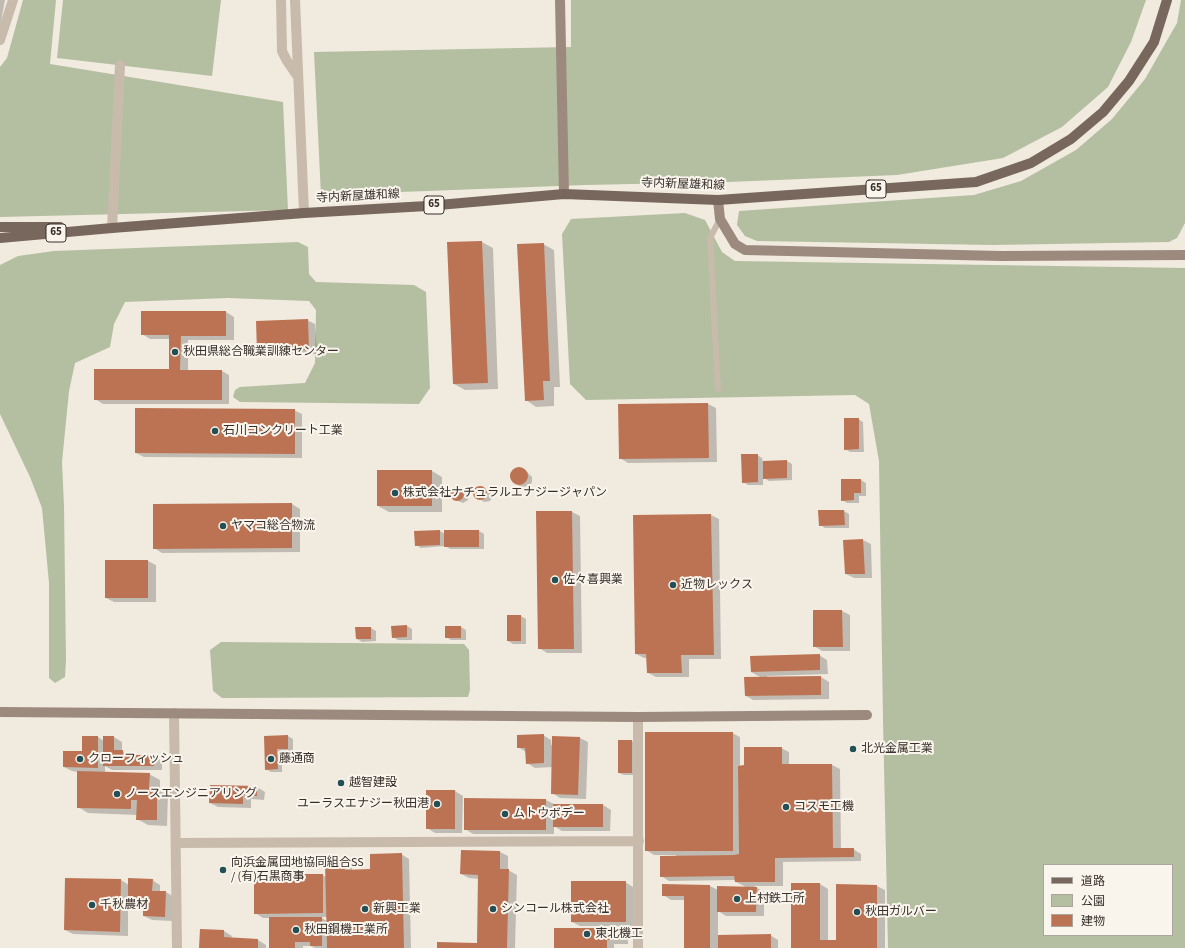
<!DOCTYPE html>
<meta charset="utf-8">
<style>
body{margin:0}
#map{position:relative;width:1185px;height:948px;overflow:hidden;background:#f1eadf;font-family:"Source Sans 3","Noto Sans JP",sans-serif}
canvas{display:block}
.legend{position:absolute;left:1043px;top:864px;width:130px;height:72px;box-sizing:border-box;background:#f9f4ec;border:1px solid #aba59e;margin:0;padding:5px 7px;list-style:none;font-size:12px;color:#372f2a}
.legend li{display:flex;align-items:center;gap:8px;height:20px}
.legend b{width:20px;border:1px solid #aba59e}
</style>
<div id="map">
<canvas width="1185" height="948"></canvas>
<ul class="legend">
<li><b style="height:5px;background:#78675d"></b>道路</li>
<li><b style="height:11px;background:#b3bfa0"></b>公園</li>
<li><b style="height:11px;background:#bc7353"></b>建物</li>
</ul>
</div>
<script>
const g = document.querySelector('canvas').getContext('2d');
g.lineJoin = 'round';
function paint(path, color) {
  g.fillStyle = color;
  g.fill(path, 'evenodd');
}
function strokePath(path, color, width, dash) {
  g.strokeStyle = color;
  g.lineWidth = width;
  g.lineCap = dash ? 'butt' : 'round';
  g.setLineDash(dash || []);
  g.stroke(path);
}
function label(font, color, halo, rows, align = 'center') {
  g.font = font + ' "Source Sans 3","Noto Sans JP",sans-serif';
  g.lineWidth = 4;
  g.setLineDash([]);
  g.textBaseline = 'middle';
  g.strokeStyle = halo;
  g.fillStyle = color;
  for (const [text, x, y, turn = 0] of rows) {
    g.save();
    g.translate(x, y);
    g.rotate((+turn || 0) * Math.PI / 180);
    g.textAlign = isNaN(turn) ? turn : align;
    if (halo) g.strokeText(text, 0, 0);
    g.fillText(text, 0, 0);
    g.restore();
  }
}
paint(new Path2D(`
 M23,0H56L50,64L283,102L288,210L0,217V67L7,58Z
 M63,0H221L212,76L57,58Z
 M571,0H1146L1131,42L1108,87L1062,127L1003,158L897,175L728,182L585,185L321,195L314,52L571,47Z
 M1181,0H1185V223L1177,238L1169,242L993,245L757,241L745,236L737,225L739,211L974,195L1021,181L1076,150L1112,119L1145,79L1177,23Z
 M685,213L705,220L722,252L735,261L1185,268V948H888L883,720L879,461L869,404L855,395L586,400L570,384L562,234L571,219ZM1044,865H1172V935H1044Z
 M298,242L308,247L309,274L316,282L414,285L426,292L430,388L419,404L240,402L233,397L235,390L240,387L305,383L315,363L316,310L309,301L228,298L125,302L114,324L110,347L75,363L69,391L62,462L64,506L66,660L65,677L55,683L49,678V583L42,508L30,477L0,414V265L18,256L54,251Z
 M221,642L464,644L469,650L470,690L468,697L222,698L213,691L210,650Z`), '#b3bfa0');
paint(new Path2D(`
 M0,0H5L0,27Z
 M482,242L493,248L498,389L465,390L454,384Z
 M543,244L554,250L560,387H554V406L536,407L526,400Z
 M226,312L234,317V340H188V371H222L229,375V404H103L95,399L170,370V339H150L142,334Z
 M307,320L315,324L317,354L266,356L258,351Z
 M708,404L716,408L717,462L628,463L620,458L619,405Z
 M294,410L302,414V458L144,457L136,453Z
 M858,419L863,422L864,452H850L845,449Z
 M757,455L762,458L763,462L787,461L792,464V480L769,481L763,477V485H748L743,482Z
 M518,468L526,471L532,477V482L529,486L521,487L511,480L510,475L513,470Z
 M432,471L442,477V512H389L378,506Z
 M861,480L866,483V496H859V503H847L842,500Z
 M478,487L482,488L491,494L492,498L490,501L484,502L474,495V491Z
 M457,488L467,492L469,496L468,500L463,503L453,499L451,493L452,490Z
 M292,504L300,509V552L162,553L154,548Z
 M819,511H844L849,514V528H825L820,525Z
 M572,512L580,516L582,653H547L539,648Z
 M711,515L719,519L721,659H689V677H656L648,673L647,658H644L636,654Z
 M440,531L445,534L479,531L484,534V549H450L445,546L421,548L416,545Z
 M863,540L871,544L872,578H854L846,574L844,541Z
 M106,561H148L156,565V602H114L106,598Z
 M842,611L850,615V651H822L814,646Z
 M521,616L526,619V644H513L508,641Z
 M407,626L412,629V640H398L393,637Z
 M461,627L466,630V640H451L446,637Z
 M371,628L376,631V641L362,642L357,639Z
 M819,655L827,660L828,674L767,676V678L821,677L829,682V699L753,700L746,696L762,678L751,672Z
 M732,733L740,737V767L745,766L781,748L789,752V765H832L840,769L841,849H853L861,854V861L783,862V886H754L764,892V916H726L718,911V936L770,935L778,940V948H685V900H671L663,895L710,886L718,890L746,887L736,882V880L669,881L661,876L676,857V855H654L646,850Z
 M543,735L551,740V745L580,738L588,742L586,799L560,798L552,793L553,767L535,768L527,763L526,752L518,747Z
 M288,736L293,739V751L282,752V772H271L266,769L265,737Z
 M98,737L104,741L114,737L122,742V751L132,756H154L162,761V770H112L105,766V773L149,774L160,780V791L168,795L167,826L148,825L137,819V815L88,813L78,807V772L72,771L64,767L83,752Z
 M632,741L637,744V775H624L619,773Z
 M257,787L265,792L264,800L251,799V808L218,807L210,803Z
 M455,791L463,796L462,833H435L427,828Z
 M465,799L546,800L554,804L603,805L611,810L610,831H562L554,826V834H473L465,829Z
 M462,851L500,852L508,856V870L517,875L515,948H438L478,944L479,879L469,878L461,874Z
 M401,854L409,859L411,948H315L311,946H303V948H270V918H263L255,913L322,875L326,877V863H344L352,868V870H371ZM320,917H327V921Z
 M121,880L129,885L152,880L160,885V892H166L174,897L173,921L152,920L144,916V904H137L128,899V936L73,934L65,930Z
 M625,882L633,887L634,926H580L572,922Z
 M820,884L828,889V941H837V885L877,886L885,890V948H792Z
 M620,929L628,933V944H614V948H555Z
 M224,931L232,936L231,939L258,940L266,945V948H200Z`), '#0003');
paint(new Path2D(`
 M482,241L488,383L453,384L447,242Z
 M544,243L550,381H543L544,400L525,401L517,244Z
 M141,311H226V336H181L180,370H222V400H94V369H169V335H141Z
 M308,319L309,350L257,352L256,321Z
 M708,403L709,458L619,459L618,404Z
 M135,408L295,409V454L135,453Z
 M844,418H859V449L844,450Z
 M741,454H758V482L742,483Z
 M787,460V478L763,479V461Z
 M510 476a9 9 0 1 1 18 0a9 9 0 1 1-18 0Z
 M377,470H432V506H377Z
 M841,479H861V493H854V500L841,501Z
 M473 493a7 7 0 1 1 14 0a7 7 0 1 1-14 0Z
 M450 494a7 7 0 1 1 14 0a7 7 0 1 1-14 0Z
 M292,503V548L153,549V504Z
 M818,510H844L845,525L819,526Z
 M536,511H572L574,649H538Z
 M711,514L714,655H681L682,673H647L646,654H635L633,515Z
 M440,530V545L415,546L414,531Z
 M444,530H479V547H444Z
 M863,539L865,574H845L843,540Z
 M105,560H148V598H105Z
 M813,610H842L843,647H813Z
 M507,615H521V641H507Z
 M407,625V637L392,638L391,626Z
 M445,626H461V638H445Z
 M355,627H371V639H356Z
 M820,654V670L751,672L750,656Z
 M821,676V695L745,696L744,677Z
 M645,732H733V851H645Z
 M544,734V763L526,764L525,748H517V735Z
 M288,735V749H277L278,769L265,770L264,736Z
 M82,736H98V768L63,767V751H82Z
 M103,736H114V750H123V755H154V766H103Z
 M552,736L580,737L578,795L551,794Z
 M618,740H632V773H618Z
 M744,747H782V764H832L833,848H854V857L775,858V882H735L734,876L660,877V856L734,855L739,854L738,766L744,765Z
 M77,771L150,773L149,788H157V820H136L137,800H131V809L77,808Z
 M210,785L257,786V796L243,795V804L209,803Z
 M426,790H455V829H426Z
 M464,798L546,799V830H464Z
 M553,804H603V827H553Z
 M461,850L500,851V869H509L507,948H437V942L477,943L478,875L460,874Z
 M402,853L404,948H327L325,862H344L345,870L370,869V854Z
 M254,874H323V913L254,914Z
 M65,878L121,879L120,932L64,930Z
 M128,878L153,879L152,891H166L165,917L143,916V901L128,900Z
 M571,881H626V922H571Z
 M791,883H820V940H836V884L877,885V948H791Z
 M662,884L710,885V948H684V896H662Z
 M717,886L757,887L756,912H717Z
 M269,917H322V946H310V942H295V948H269Z
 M554,928H620V940H607V948H554Z
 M200,929L224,930V937L258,939V948H199Z
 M771,934V948H718V935Z`), '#bc7353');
strokePath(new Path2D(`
 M718,389L710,238L720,219`), '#c8bbac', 6);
strokePath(new Path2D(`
 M281,0L282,51L287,61L298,77
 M295,0L304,213
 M0,40L13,0
 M112,228L120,65
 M174,713L177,948
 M176,843L639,841
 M638,948V717`), '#c8bbac', 10);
strokePath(new Path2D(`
 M560,0L564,194
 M718,200L720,219L735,244L745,250L1001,256L1185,255
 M0,712L638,717L867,715`), '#9c8a7e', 10);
strokePath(new Path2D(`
 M0,227H60
 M0,238L112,228L304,213L427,206L564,194L718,200L976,182L1031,163L1071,139L1103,112L1129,81L1154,42L1167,0`), '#78675d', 10);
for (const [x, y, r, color] of [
 [175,352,4,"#234f55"],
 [215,431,4,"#234f55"],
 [395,493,4,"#234f55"],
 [223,526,4,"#234f55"],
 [555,580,4,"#234f55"],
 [673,585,4,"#234f55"],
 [853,749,4,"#234f55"],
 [80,759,4,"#234f55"],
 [271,759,4,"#234f55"],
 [341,783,4,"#234f55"],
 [117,794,4,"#234f55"],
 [437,804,4,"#234f55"],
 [786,807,4,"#234f55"],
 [505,814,4,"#234f55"],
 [223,870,4,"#234f55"],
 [737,899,4,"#234f55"],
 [92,905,4,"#234f55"],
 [365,909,4,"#234f55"],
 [493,909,4,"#234f55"],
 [857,912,4,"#234f55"],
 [296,930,4,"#234f55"],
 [587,934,4,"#234f55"]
]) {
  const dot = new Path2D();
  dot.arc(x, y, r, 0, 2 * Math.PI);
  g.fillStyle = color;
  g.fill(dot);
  strokePath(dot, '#f9f4ec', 1.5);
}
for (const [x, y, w] of [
 [876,189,20],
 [434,205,20],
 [56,233,20]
]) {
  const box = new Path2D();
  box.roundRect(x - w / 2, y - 9, w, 18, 3);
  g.fillStyle = '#f9f4ec';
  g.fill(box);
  strokePath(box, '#372f2a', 1);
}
label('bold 11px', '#372f2a', null, [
 ["65",876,189],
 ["65",434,205],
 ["65",56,233]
]);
label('12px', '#372f2a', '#f9f4ec', [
 ["寺内新屋雄和線",683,185,2],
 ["寺内新屋雄和線",358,197,-3]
]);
label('12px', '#372f2a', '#f9f4ec', [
 ["秋田県総合職業訓練センター",183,352],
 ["石川コンクリート工業",223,431],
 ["株式会社ナチュラルエナジージャパン",403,493],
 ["ヤマコ総合物流",231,526],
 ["佐々喜興業",563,580],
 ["近物レックス",681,585],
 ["北光金属工業",861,749],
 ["クローフィッシュ",88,759],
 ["藤通商",279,759],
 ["越智建設",349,783],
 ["ノースエンジニアリング",125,794],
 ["ユーラスエナジー秋田港",429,804,"right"],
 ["コスモ工機",794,807],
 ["ムトウボデー",513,814],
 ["向浜金属団地協同組合SS",231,863],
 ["/ (有)石黒商事",231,877],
 ["上村鉄工所",745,899],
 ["千秋農材",100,905],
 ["新興工業",373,909],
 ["シンコール株式会社",501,909],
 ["秋田ガルバー",865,912],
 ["秋田鋼機工業所",304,930],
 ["東北機工",595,934]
], 'left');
</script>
